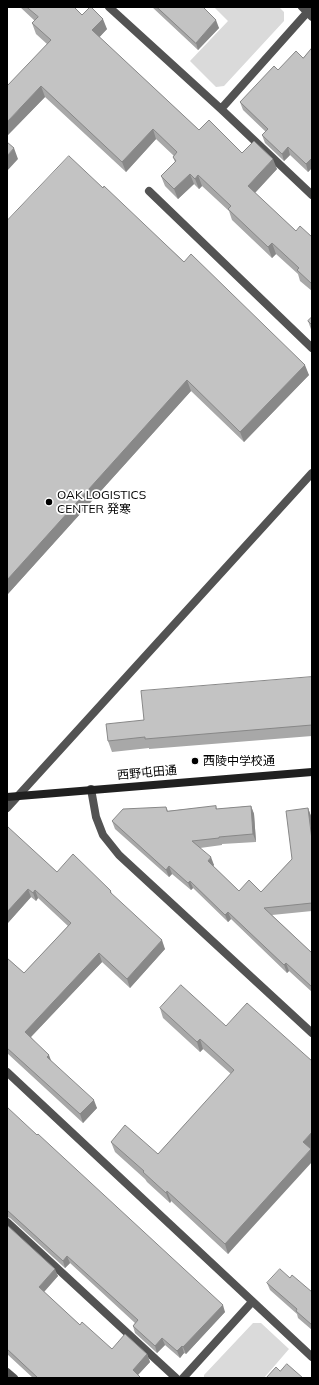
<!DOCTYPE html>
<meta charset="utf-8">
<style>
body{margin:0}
#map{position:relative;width:319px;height:1385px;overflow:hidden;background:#fff;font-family:Mulish,sans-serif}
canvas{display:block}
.frame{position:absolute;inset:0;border:8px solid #000;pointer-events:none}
</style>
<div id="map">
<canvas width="319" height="1385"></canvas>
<div class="frame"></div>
</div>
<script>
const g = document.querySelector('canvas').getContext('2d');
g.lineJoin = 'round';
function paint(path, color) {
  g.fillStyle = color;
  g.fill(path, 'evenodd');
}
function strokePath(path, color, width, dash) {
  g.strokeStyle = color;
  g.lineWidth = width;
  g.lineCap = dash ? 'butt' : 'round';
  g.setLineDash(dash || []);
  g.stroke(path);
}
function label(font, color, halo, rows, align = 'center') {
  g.font = font + ' Mulish,"Noto Sans JP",sans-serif';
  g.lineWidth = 3.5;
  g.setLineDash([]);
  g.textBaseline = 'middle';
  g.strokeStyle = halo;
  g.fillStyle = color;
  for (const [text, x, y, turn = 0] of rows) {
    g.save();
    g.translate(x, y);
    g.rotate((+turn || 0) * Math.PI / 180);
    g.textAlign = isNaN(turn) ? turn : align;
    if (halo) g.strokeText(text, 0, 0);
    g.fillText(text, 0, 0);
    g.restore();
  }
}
paint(new Path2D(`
 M214,7H279L284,12V21L224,86L216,87L190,61L228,21Z
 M253,1323H261L289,1349L264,1378H204V1375Z`), '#dadada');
strokePath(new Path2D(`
 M149,191L312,348`), '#535353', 8);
strokePath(new Path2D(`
 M109,7L221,109L312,195
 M302,7L312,17
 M221,109L312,7
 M91,789L96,817L103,835L119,855L312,1033
 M7,808L312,473
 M7,1072L312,1357
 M7,1222L176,1378
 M7,1372L14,1378
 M183,1378L252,1302`), '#535353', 8);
strokePath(new Path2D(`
 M7,797L312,772`), '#202020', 8);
paint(new Path2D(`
 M20,7H74L82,15L107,29L99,37L199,130L242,153L277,169L255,193L296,231L312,237V291L300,281L298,274L276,254L272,258L232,220L229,211L202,186L199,189L194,184L178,199L165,186L161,176L175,162L173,157L174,156L156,139L126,172L45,97L7,136L47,44L36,34L32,23L35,21Z
 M152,7H203L219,28L198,50Z
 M312,48V168L308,172L290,155L284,161L265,143L262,135L266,132L243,110L240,102L278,70L303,58Z
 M103,188L309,375L244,442L191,391L7,595V221Z
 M312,317V332L308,321Z
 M312,677V736L149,749V748L112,752L108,741L144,720Z
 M216,806L217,809L251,806L254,814L256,842L222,844V845L200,848L214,865L213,866L239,891L261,892L292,859L308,808L311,816L312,824V911L272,915L312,953V992L289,971L287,973L231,919L228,922L193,888L191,890L172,874L169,877L115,829L112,821L166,807L168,811Z
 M7,828L57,872L111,891L112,895L165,949L130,988L102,962L31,1037L52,1062L97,1108L83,1123L7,1053V958L24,973L68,926L38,898L36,901L31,897L7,924Z
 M181,985L310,1149L228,1254L171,1201L170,1203L147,1182L145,1179L115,1152L111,1142L158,1154L231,1074L203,1049L200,1052L163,1018L160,1008Z
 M7,1109L225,1312L186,1354L184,1353L180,1358L165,1345L157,1353L135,1333L133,1326L135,1323L70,1263L65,1268L10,1218L7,1217Z
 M7,1225L58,1276L44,1292L80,1325L112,1349L147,1354L150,1362L138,1375L141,1378H33L7,1354Z
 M290,1278L312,1292V1330L298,1318L297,1314L270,1290L267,1283Z`), '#a8a8a8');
paint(new Path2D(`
 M103,19L107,29L96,41L92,30Z
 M216,20L219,28L198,50L196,43Z
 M41,86L45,97L7,136V122Z
 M153,129L156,139L126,172L122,162Z
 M288,147L290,155L284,161L282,154Z
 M14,148L18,159L7,171V156Z
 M273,159L277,169L252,196L248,186Z
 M311,159L312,162V168L308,172L306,164Z
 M190,174L194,184L178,199L174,189Z
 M198,175L202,186L199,189L195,179Z
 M272,243L276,254L272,258L268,247Z
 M305,365L309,375L244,442L240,432Z
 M187,380L191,391L7,595V580Z
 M251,806L254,814L256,842L253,834Z
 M308,808L311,816L312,824V840Z
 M211,857L214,865L211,869L208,861Z
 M169,866L172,874L169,877L166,870Z
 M190,881L193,888L191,890L188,883Z
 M28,889L31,897L7,924V912Z
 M35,890L38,898L36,901L33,893Z
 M228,912L231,919L228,922L225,915Z
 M162,940L165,949L130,988L127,979Z
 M99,953L102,962L28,1040L25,1032Z
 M286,963L289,971L287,973L284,965Z
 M200,1039L203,1049L200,1052L197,1042Z
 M49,1055L52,1063L47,1057Z
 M94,1100L97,1108L83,1123L80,1114Z
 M312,1132V1147L307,1152L303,1142Z
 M311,1149L312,1152V1162L228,1254L225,1244Z
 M167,1191L171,1201L170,1203L166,1193Z
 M67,1256L70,1263L65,1268L63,1261Z
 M55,1269L58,1276L42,1294L39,1287Z
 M223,1305L225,1312L186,1354L183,1347Z
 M162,1338L165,1345L157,1353L155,1346Z
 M182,1346L184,1353L180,1358L177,1351Z
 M147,1354L150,1362L135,1378L133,1370Z`), '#888');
const building = new Path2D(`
 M27,7H74L82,15L90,7H91L103,19L92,30L199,130L209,120L242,153L254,141L273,159L248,186L296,231L300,226L312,237V284L297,270L299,268L272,243L268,247L228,209L231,206L198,175L195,179L190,174L174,189L161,176L176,161L173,157L177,152L153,129L122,162L41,86L7,122V86L51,40L32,23L38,17Z
 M157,7H203L216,20L196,43Z
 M312,48V160L311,159L306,164L288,147L282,154L262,135L268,129L240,102L274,66L278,70L296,51L303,58Z
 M7,142L14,148L7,156Z
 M69,156L103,188L104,186L184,262L191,254L305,365L240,432L187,380L7,580V221Z
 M312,317V325L308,321Z
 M312,677V725L145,739V737L108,741L106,724L144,720L141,691Z
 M216,806V809L251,806L253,834L219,837V838L192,841L211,857L208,861L239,891L249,880L261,892L292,859L286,811L308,808L312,840V903L264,908L312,953V987L286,963L284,965L228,912L225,915L190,881L188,883L169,866L166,870L112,821L123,809L166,807L167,811Z
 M8,827L57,872L73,854L111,891L110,892L162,940L127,979L99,953L25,1032L49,1055L47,1057L94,1100L80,1114L7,1048V958L24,973L71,923L35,890L33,893L28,889L7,912V828Z
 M181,985L226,1026L247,1003L312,1061V1132L303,1142L311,1149L225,1244L167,1191L166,1193L143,1172L144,1171L111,1142L125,1125L158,1154L234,1070L200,1039L197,1042L160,1008Z
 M8,1108L37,1135L38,1134L223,1305L183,1347L182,1346L177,1351L162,1338L155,1346L133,1326L138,1320L67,1256L63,1261L7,1210V1109Z
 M7,1225L55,1269L39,1287L80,1325L82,1322L112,1349L125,1334L147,1354L133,1370L141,1378H38L7,1349Z
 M280,1269L290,1278L292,1275L312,1292V1325L296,1311L297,1309L267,1283Z
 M287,1364L303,1378H266L276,1367L280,1371Z`);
paint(building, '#c3c3c3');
strokePath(building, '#888', 1);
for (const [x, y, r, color] of [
 [49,502,4,"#000"],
 [195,761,4,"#000"]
]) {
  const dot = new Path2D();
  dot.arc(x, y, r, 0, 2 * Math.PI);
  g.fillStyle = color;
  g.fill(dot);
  strokePath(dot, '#fff', 1.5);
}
label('12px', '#000', '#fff', [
 ["OAK LOGISTICS",57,495],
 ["CENTER 発寒",57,509],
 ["西陵中学校通",203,761]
], 'left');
label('12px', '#000', '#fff', [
 ["西野屯田通",147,773,-5]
]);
</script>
